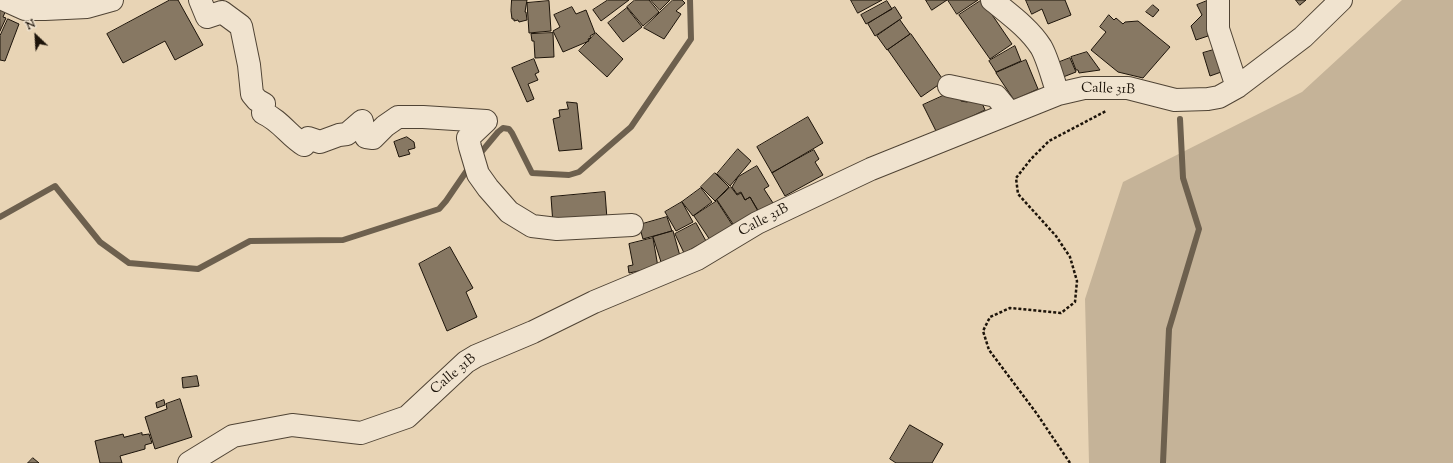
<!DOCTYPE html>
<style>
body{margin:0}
#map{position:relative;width:1453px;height:463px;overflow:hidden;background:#e8d4b5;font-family:"Sorts Mill Goudy",serif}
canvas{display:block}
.north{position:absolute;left:16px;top:16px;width:40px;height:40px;-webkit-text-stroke:3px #f0e3cf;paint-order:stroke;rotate:335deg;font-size:11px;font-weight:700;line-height:16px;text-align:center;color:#1d140a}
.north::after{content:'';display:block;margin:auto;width:14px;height:18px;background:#1d140a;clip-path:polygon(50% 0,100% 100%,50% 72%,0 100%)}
</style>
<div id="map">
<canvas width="1453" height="463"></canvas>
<div class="north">N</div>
</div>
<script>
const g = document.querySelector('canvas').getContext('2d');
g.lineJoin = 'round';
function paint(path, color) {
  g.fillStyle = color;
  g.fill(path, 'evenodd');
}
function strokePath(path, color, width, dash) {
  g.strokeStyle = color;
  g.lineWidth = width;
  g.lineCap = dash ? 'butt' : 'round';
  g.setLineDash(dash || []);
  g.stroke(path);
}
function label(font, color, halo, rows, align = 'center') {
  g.font = font + ' "Sorts Mill Goudy",serif';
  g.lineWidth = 3;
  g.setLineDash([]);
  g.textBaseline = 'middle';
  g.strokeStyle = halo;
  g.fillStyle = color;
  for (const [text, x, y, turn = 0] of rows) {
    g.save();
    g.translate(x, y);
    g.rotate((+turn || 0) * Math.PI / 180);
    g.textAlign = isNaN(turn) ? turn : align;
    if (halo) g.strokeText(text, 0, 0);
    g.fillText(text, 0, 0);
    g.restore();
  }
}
paint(new Path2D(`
 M1402,0H1453V463H1089L1085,299L1123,182L1302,92Z`), '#c5b398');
strokePath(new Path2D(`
 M478,156L498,132L503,128L509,129L512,133L532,173L569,175L579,172L631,127L691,39L690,0
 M0,217L55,186L100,242L129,263L198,269L250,241L343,240L439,209L446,201L470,166
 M1163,463L1169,329L1199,229L1183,178L1180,119`), '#6d604e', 6);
const building = new Path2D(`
 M170,0H178L203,45L175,60L165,41L123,63L107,34Z
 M512,0H527L525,12H526L527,20L519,22L518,20L514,21V19H512L511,11Z
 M608,0H629L601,21L593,10Z
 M635,0H649L659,12L643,26L627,7Z
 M651,0H670L660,10Z
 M673,0H682L685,3L676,11L681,14L664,39L644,28Z
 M851,0H882L858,13Z
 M926,0H947L932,10Z
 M948,0H978L957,14Z
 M982,0L1012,44L990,59L959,15Z
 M1026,0H1065L1071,15L1048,24L1042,9L1032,14Z
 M1296,0H1306L1300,5Z
 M549,1L551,31L529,33L527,3Z
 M887,1L892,9L866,24L861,15Z
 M1207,1L1211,9L1208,36L1196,40L1191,26L1202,15L1197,5Z
 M1153,5L1159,10L1153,17L1146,12Z
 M572,7L576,14L586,10L595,33L590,36L591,38L588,39L589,41L563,52L553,31L560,27L554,15Z
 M895,7L902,18L875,36L868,24Z
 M0,8L6,10L3,17L6,18L0,31Z
 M627,8L642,27L623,42L608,23Z
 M1109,15L1114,20L1116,18L1123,24L1125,22L1138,21L1170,47L1143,78L1118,72L1091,50L1106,32L1100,27Z
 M8,19L19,24L5,61L0,60V36Z
 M900,20L910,34L887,50L877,36Z
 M553,33L554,57L535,58L534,41H532L531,34Z
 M596,33L623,59L607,77L579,51Z
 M911,34L944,81L921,97L888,50Z
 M1015,46L1021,61L996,72L989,61Z
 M1217,49L1224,71L1210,76L1203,53Z
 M1087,52L1100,70L1079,73L1078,70H1076L1071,57Z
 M1070,58L1076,72L1058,79L1052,65Z
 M534,59L539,72L535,74L538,80L528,84L534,99L527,102L512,68Z
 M1026,60L1038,89L1014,100L996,73Z
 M956,90L961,101L967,102L979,96L985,110L937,133L923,105Z
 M567,102L577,103L582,149L559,151L553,119L560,117L559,110L568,109Z
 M808,117L823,143L772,173L757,147Z
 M407,137L414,142L415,148L408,150L410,154L399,157L394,142Z
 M738,149L751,161L730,186L717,174Z
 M814,150L819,159L815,162L823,175L785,196L772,173Z
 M757,166L769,186L764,189L773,203L759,212L750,197L745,200L741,192L737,194L732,187L738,177Z
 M715,173L729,187L715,201L701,187Z
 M731,187L737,195L741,193L745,200L750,197L759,213L735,227L717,200Z
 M701,188L712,202L693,216L682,202Z
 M605,192L607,219L553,224L551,197Z
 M717,201L733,226L710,240L694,216Z
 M682,202L693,222L676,231L665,212Z
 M667,217L672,231L643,239L639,225Z
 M696,223L706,241L684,253L675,234Z
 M673,231L680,256L661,262L653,237Z
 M653,238L658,267L629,273L628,266L633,265L629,244Z
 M450,247L473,288L466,292L477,317L447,331L419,264Z
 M197,376L199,386L183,388L182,378Z
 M180,399L192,437L155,449L145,417L167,409L166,404Z
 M164,400L165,405L157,408L156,403Z
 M910,425L943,444L932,463H896L890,459Z
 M142,433V435L149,434L152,443L145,445V449L120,456L122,463H100L95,441L123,434L124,437Z
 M33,458L39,463H28Z`);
paint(building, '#877863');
strokePath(building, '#1d140a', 1);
const minor = new Path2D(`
 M5,0L25,9H45L87,7L112,0
 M200,0L207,17L222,12L241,26L249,65L252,94L257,100L264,104L263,113C280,120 289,136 304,145L308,138L320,142L339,135L347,134L362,121L363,129L366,137L373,138L385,126L398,117H423L486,121L468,138L470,147L478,174L488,188L509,212L532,226L557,229L632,225
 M992,0C1009,14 1029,28 1041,47C1048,59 1053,80 1058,94
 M1218,0V29L1237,87
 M949,86L996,96L1010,113
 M189,463L233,436L292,425L361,433L407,417L466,362L476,356L533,332L594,302L697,259L757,223L871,169L1058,94L1084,88H1128L1175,100L1208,99L1219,97L1237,87L1303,37L1341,0`);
strokePath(minor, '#504435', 24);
strokePath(new Path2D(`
 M1070,463L1037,414L989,350L983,331L990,317L1010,308L1061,313L1075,302L1077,281L1070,257L1056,236L1018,194L1016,178L1031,159L1049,141L1106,111`), '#1d140a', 2.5, [3, 2]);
strokePath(minor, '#f0e3cf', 22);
label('14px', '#1d140a', '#f0e3cf', [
 ["Calle 31B",1108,90,2],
 ["Calle 31B",764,221,-28],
 ["Calle 31B",454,375,-40]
]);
</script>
